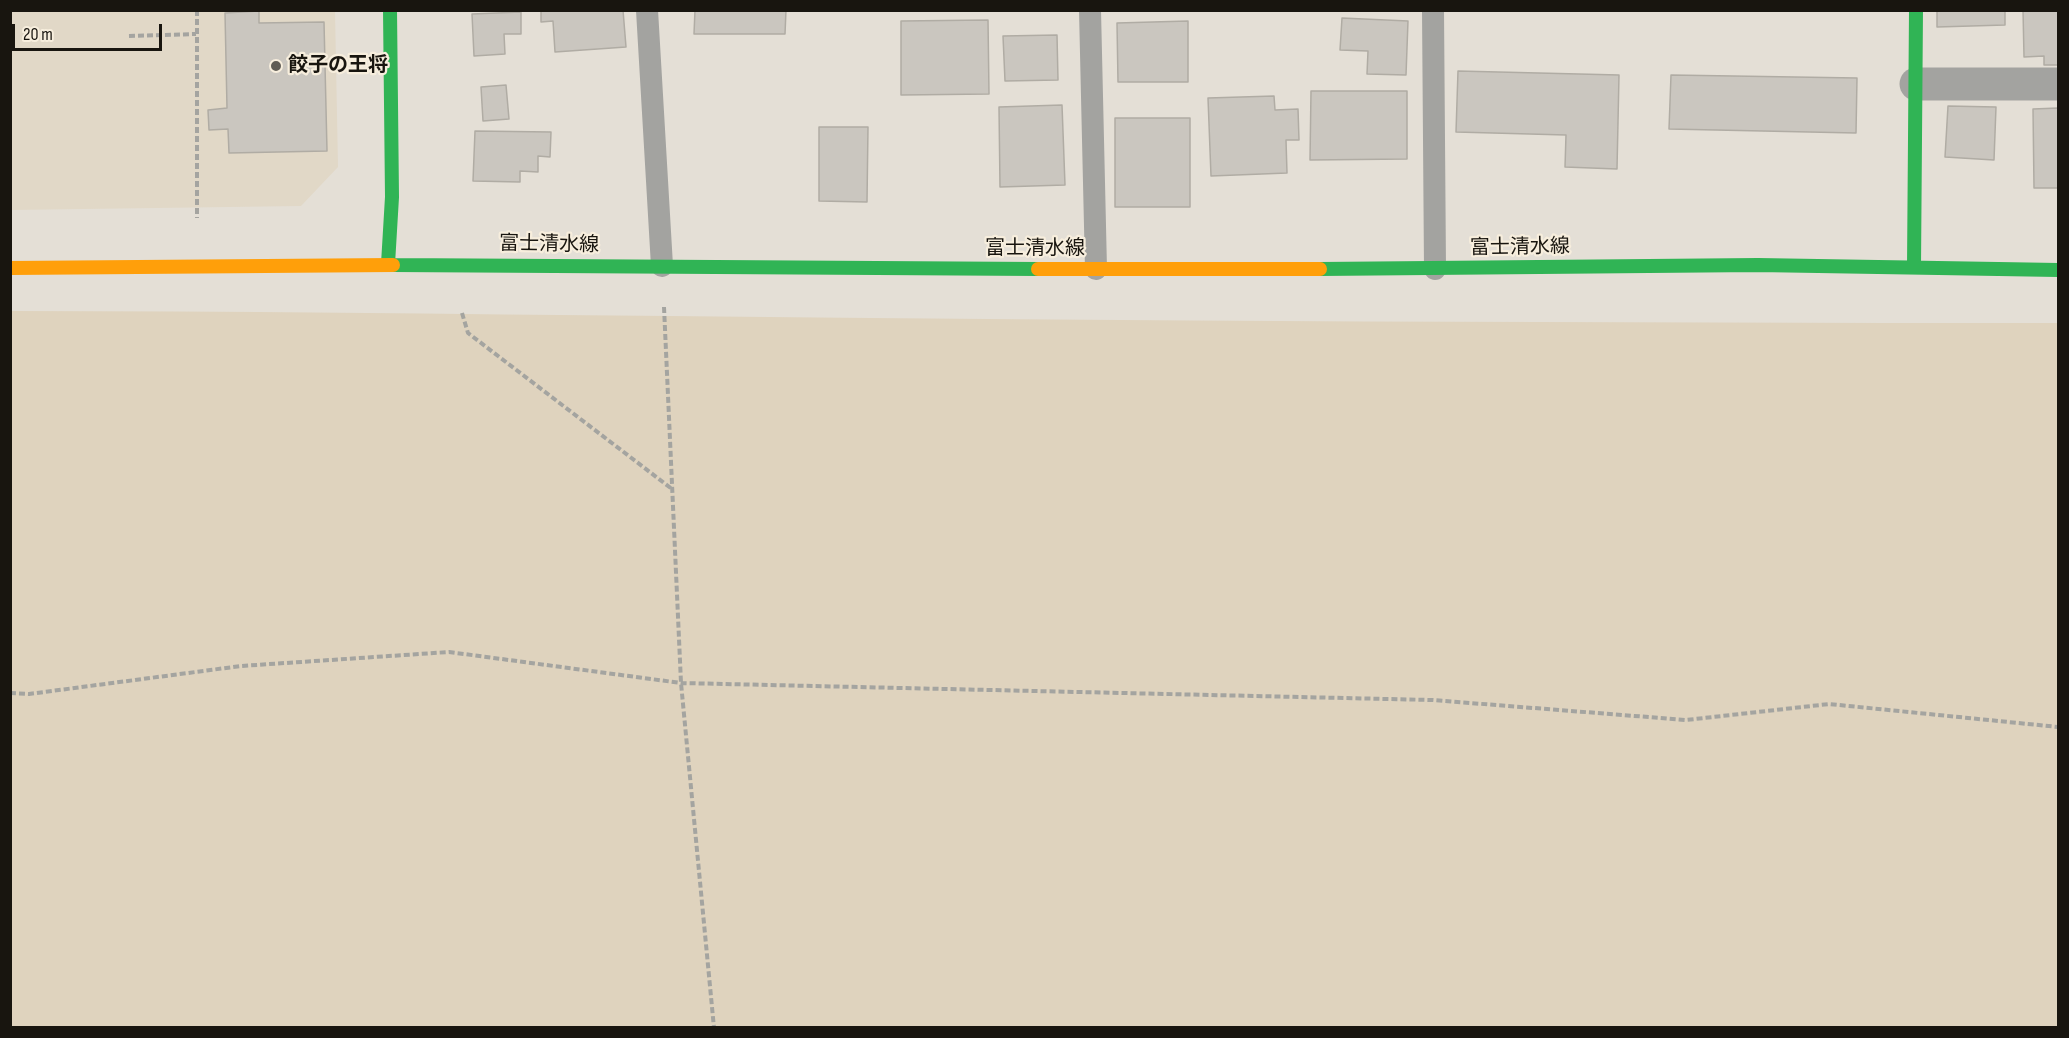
<!DOCTYPE html>
<meta charset="utf-8">
<style>
body{margin:0}
#map{position:relative;width:2069px;height:1038px;overflow:hidden;background:#e4dfd6;font-family:"Sofia Sans Condensed",sans-serif}
canvas{display:block}
.frame{position:absolute;inset:0;border:12px solid #18150f;pointer-events:none}
.scale{position:absolute;left:12px;top:24px;width:150px;height:27px;box-sizing:border-box;border:3px solid #18150f;border-top:0;padding-left:8px;font-size:18px;line-height:21px;white-space:nowrap;color:#18150f;-webkit-text-stroke:4px #f7eedd;paint-order:stroke}
</style>
<div id="map">
<canvas width="2069" height="1038"></canvas>
<div class="frame"></div>
<div class="scale">20 m</div>
</div>
<script>
const g = document.querySelector('canvas').getContext('2d');
g.lineJoin = 'round';
function paint(path, color) {
  g.fillStyle = color;
  g.fill(path, 'evenodd');
}
function strokePath(path, color, width, dash) {
  g.strokeStyle = color;
  g.lineWidth = width;
  g.lineCap = dash ? 'butt' : 'round';
  g.setLineDash(dash || []);
  g.stroke(path);
}
function label(font, color, halo, rows, align = 'center') {
  g.font = font + ' "Sofia Sans Condensed","Noto Sans JP",sans-serif';
  g.lineWidth = 4.5;
  g.setLineDash([]);
  g.textBaseline = 'middle';
  g.strokeStyle = halo;
  g.fillStyle = color;
  for (const [text, x, y, turn = 0] of rows) {
    g.save();
    g.translate(x, y);
    g.rotate((+turn || 0) * Math.PI / 180);
    g.textAlign = isNaN(turn) ? turn : align;
    if (halo) g.strokeText(text, 0, 0);
    g.fillText(text, 0, 0);
    g.restore();
  }
}
paint(new Path2D(`
 M10,11H335L338,167L301,206L11,210Z`), '#e1d8c7');
paint(new Path2D(`
 M11,311C230,311 450,314 669,316C1132,321 1595,323 2058,323V1027H11Z`), '#dfd3be');
const building = new Path2D(`
 M541,10H623L626,47L555,52L553,21L541,22Z
 M695,10H786L785,34H694Z
 M1937,10H2005V25L1937,27Z
 M2023,10H2058V65H2044V56L2024,57Z
 M259,11V23L324,22L327,151L229,153L228,129L209,130L208,110L227,108L225,13Z
 M521,12V34H504L505,54L474,56L472,14Z
 M1342,18L1408,21L1406,75L1367,74L1368,51L1340,50Z
 M988,20L989,94L901,95V21Z
 M1188,21V82H1118L1117,23Z
 M1057,35L1058,80L1005,81L1003,36Z
 M1458,71L1619,75L1617,169L1565,167L1566,135L1456,132Z
 M1671,75L1857,78L1856,133L1669,129Z
 M506,85L509,119L483,121L481,87Z
 M1311,91H1407V159L1310,160Z
 M1274,96L1275,110L1298,109L1299,140H1286L1287,173L1211,176L1208,98Z
 M1062,105L1065,185L1000,187L999,107Z
 M1948,106L1996,107L1994,160L1945,157Z
 M2058,108V188H2034L2033,109Z
 M1115,118H1190V207H1115Z
 M819,127H868L867,202L819,201Z
 M475,131L551,132L550,157L538,156V172L520,171V182L473,181Z`);
paint(building, '#cac6bf');
strokePath(building, '#b0aca4', 1.5);
strokePath(new Path2D(`
 M197,10V218
 M129,36L196,34
 M664,307L681,683L714,1028
 M462,313L468,333L672,489
 M10,693L29,694L241,666L449,652L681,683L1432,700L1686,720L1829,704L2058,727`), '#a4a4a0', 4, [6, 3]);
strokePath(new Path2D(`
 M647,10L662,266
 M1090,10L1096,269
 M1433,10L1435,269`), '#a3a3a0', 22);
strokePath(new Path2D(`
 M1916,84H2058`), '#a3a3a0', 33);
strokePath(new Path2D(`
 M388,264L392,197L390,10
 M393,265L1038,269
 M1914,267L1916,10
 M1320,269L1758,265L2058,270`), '#30b455', 14);
strokePath(new Path2D(`
 M10,268L393,265
 M1038,269H1320`), '#ff9f0a', 14);
for (const [x, y, r, color] of [
 [276,66,6,"#5f5c55"]
]) {
  const dot = new Path2D();
  dot.arc(x, y, r, 0, 2 * Math.PI);
  g.fillStyle = color;
  g.fill(dot);
  strokePath(dot, '#f7eedd', 2);
}
label('bold 20px', '#18150f', '#f7eedd', [
 ["餃子の王将",288,66]
], 'left');
label('20px', '#18150f', '#f7eedd', [
 ["富士清水線",549,245,1],
 ["富士清水線",1520,248,-1],
 ["富士清水線",1035,249]
]);
</script>
